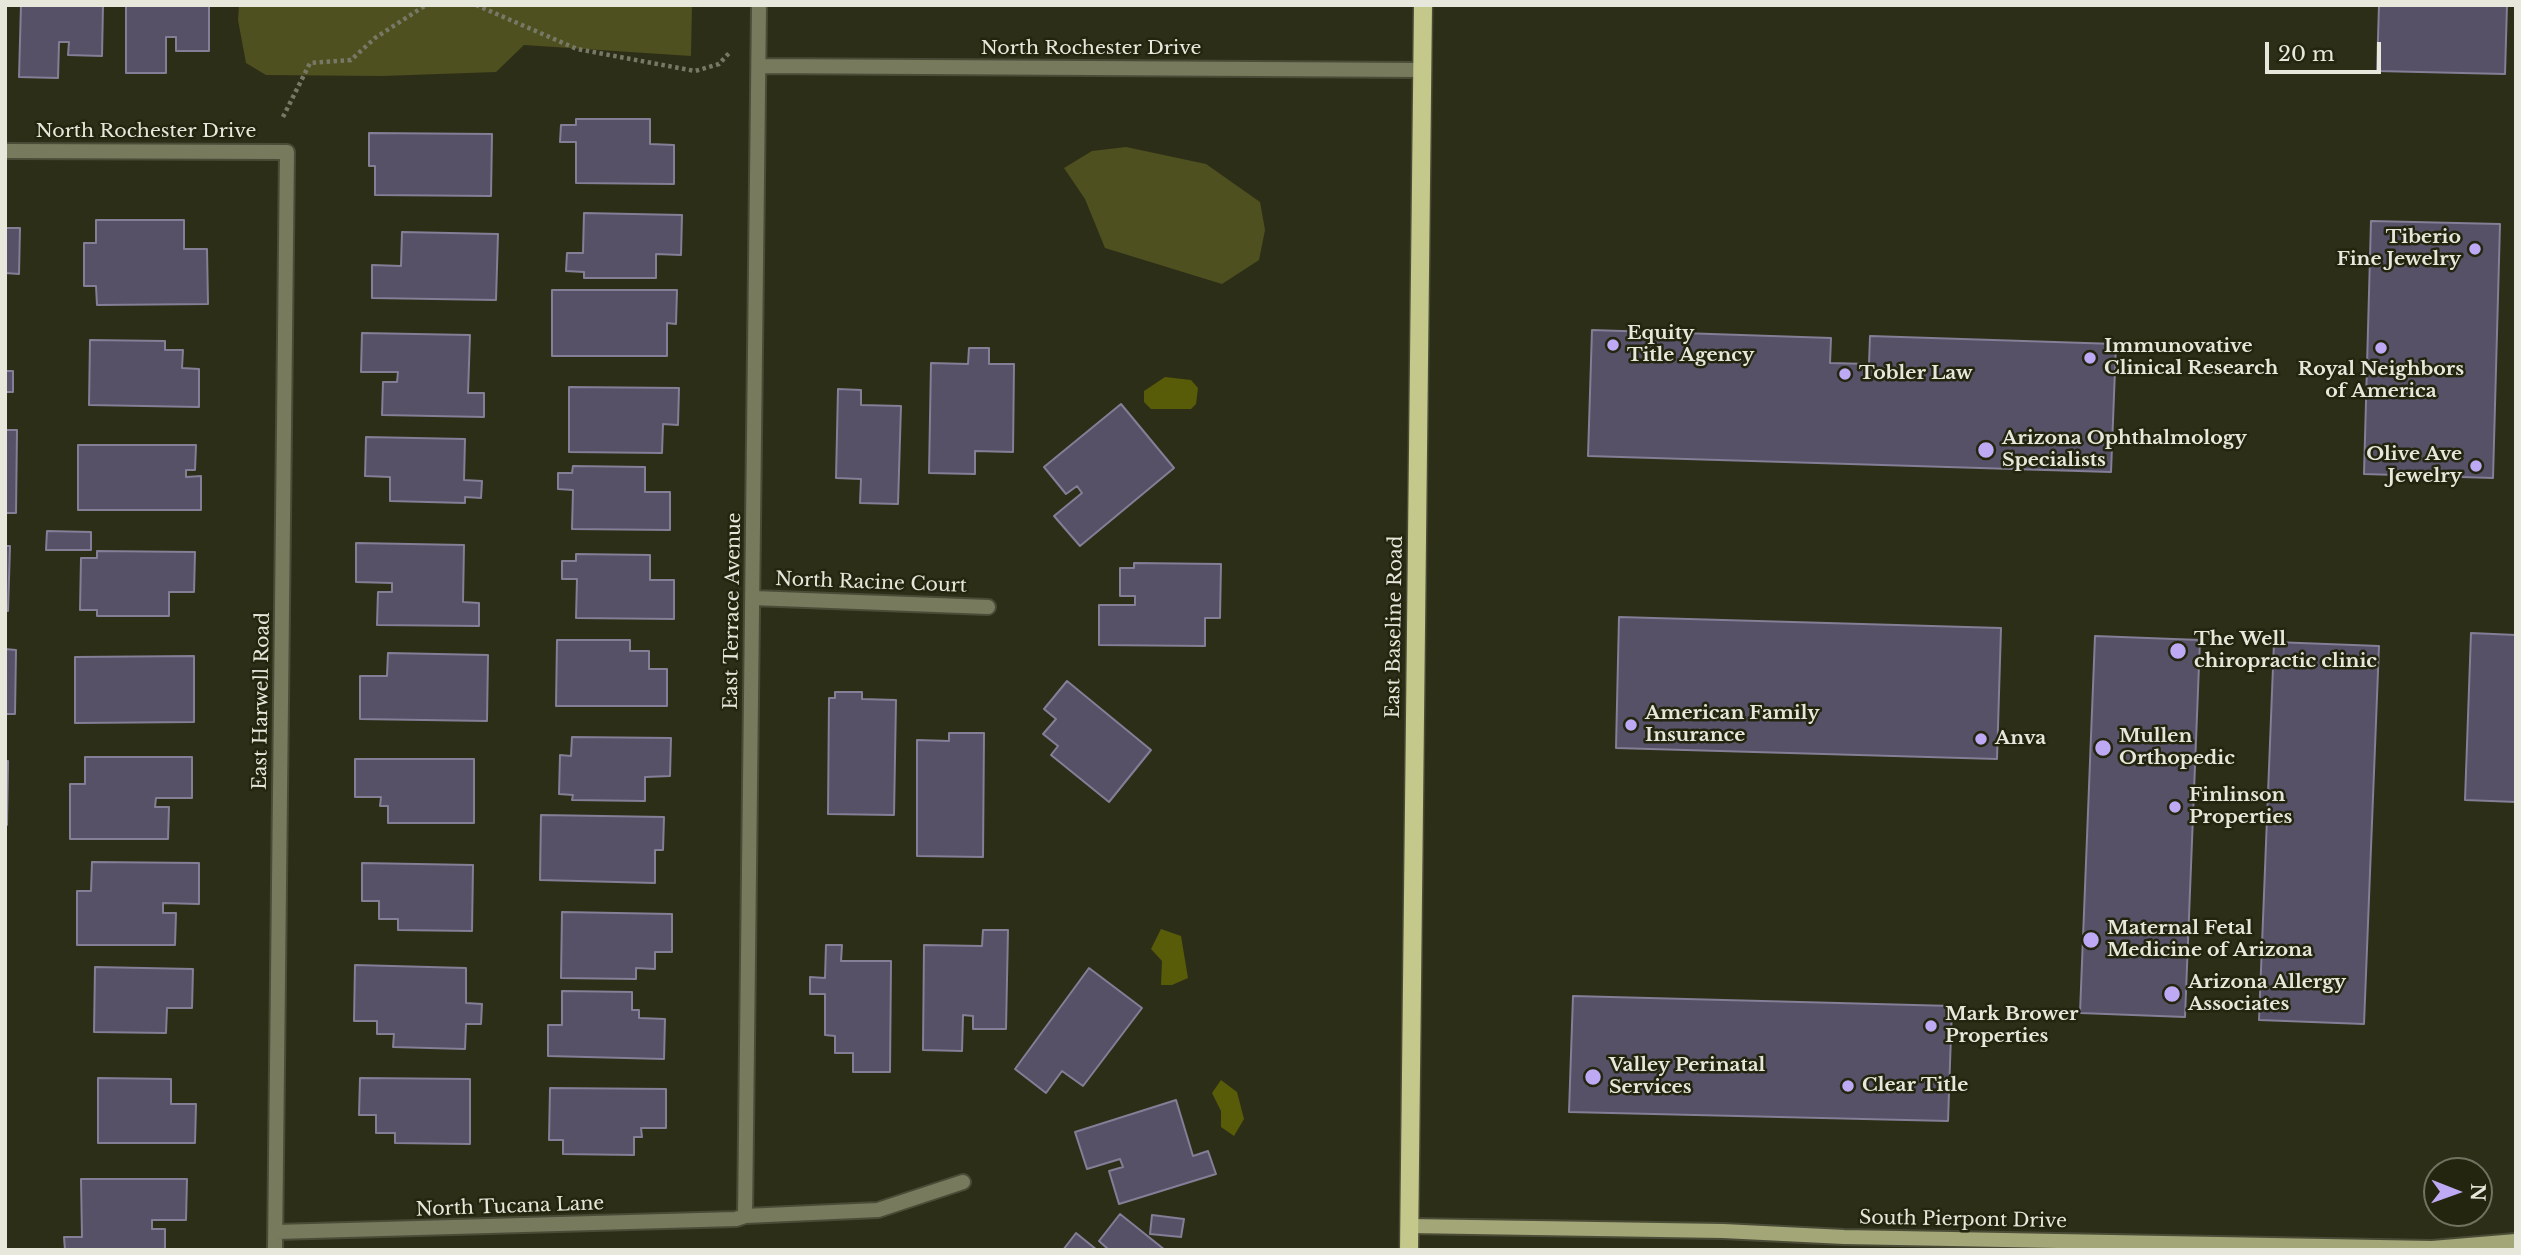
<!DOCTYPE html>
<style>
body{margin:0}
#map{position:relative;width:2521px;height:1255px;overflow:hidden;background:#2d2e18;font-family:"Libre Baskerville",serif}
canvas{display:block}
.frame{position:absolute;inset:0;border:7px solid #e7e8db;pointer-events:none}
.north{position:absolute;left:2423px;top:1157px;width:70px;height:70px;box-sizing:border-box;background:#23250f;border:2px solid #717361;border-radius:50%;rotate:91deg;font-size:19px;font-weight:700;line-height:28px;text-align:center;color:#e7e8db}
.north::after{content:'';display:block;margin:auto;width:24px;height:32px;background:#bea9f4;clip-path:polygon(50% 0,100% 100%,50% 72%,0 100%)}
.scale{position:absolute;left:2265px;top:42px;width:116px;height:32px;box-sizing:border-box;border:4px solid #e7e8db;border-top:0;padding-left:9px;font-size:21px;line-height:24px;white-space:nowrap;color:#e7e8db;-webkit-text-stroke:5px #23250f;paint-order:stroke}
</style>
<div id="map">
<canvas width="2521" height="1255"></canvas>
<div class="frame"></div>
<div class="north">N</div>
<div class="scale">20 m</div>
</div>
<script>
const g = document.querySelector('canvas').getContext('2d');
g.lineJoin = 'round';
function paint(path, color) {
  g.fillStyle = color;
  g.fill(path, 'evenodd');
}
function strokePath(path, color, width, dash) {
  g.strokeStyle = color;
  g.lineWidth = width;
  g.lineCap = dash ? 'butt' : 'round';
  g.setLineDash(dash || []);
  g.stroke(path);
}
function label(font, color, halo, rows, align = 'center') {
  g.font = font + ' "Libre Baskerville",serif';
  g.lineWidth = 5;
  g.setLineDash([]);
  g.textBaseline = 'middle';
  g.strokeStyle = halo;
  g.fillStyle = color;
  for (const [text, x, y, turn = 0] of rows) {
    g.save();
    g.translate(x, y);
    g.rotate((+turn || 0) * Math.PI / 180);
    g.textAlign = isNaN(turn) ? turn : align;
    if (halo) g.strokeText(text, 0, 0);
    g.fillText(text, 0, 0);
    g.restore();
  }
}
paint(new Path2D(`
 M239,5H692L691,56L524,45L496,72L382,76L266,75L246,63L238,20Z
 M1126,147L1206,164L1260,202L1265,230L1259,260L1222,284L1105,248L1085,199L1064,168L1092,151Z`), '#4e501f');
paint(new Path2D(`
 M1165,377L1191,380L1198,388L1196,404L1191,409H1151L1144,402V391Z
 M1161,929L1181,936L1188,978L1172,985H1161L1162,961L1151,949Z
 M1221,1080L1237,1092L1244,1119L1234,1136L1221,1127V1111L1212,1093Z`), '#585b08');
const building = new Path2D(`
 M21,5H103L102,56L68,55L69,42H59L58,78L19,77Z
 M126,5H209V51H176V37H166V73H126Z
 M2379,5H2507L2505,74L2377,71Z
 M576,119H650V144L674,145V184L576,183V142H560L561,125H576Z
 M369,133L492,134L491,196L375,195V166H369Z
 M584,213L682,215L681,255L656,254V278H584V272L566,271L567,253H583Z
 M96,220H184V249H207L208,304L97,305L96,286H84V243H96Z
 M2371,221L2500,224L2493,478L2364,474Z
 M5,228H20L19,274L5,273Z
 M402,232L498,234L496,300L372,298V265L401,266Z
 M552,290H677L676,324L667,323V356H552Z
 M1592,330L1831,338L1830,363L1869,364L1870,336L2116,344L2111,472L1588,456Z
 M362,333L470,335L468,393H484V417L382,415L383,382H397L398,372H361Z
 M90,340L165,341V350H183L182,368L199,369V407L89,405Z
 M969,348H989V364H1014L1013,452L975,451V474L929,473L931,363L968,364Z
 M5,371H13V392H5Z
 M569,387L679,388L678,425L663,424L662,453L569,452Z
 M838,389L861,390V405L901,406L898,504L860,503L861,479L836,478Z
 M1121,404L1174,468L1080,546L1054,516L1082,493L1077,486L1066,494L1044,467Z
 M5,430H17L16,513H5Z
 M366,437L465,439L464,480L482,481L481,498L465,497V503L390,501V477L365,476Z
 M78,445H196L195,470H186V477L201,476V510H78Z
 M573,466L645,467V492H670V530L572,529L573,490L558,489V473H572Z
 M47,531L91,532V550H46Z
 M356,543L464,545L463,602L479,603V626L377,625L378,592H392V583L356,582Z
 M5,546H10L8,611H5Z
 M97,551L195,552L194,592H169V616H97V610H80L81,558H97Z
 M576,554L650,555V580H674V619L576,618L577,579H562V561H576Z
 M1134,563L1221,564L1220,618H1205V646L1099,645V605H1135V596H1120V568H1134Z
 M1619,617L2001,628L1997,759L1616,748Z
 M2471,633L2516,635V802L2465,800Z
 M2095,636L2200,640L2185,1017L2080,1013Z
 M557,640H630V651H649V669H667V706H556Z
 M2274,642L2379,646L2364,1024L2259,1020Z
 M5,649L16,650L15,714H5Z
 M388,653L488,655L487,721L360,719V676H387Z
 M194,656V722L75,723V657Z
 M1067,681L1151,750L1109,802L1051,755L1058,746L1043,734L1056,719L1044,709Z
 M835,692H862V699L896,700L894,815L828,814L829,698H835Z
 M949,733H984L983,857L917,856V740L949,741Z
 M572,737L671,738L670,776L645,777V801L572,800L573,795L559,794L560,755L571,756Z
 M85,757H192V798H156L155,807H169L168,839H70V784H85Z
 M355,759H474V823H388V806H380L381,797H355Z
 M5,761H8L7,825H5Z
 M541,815L664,817L663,850H655V883L540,880Z
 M92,862L199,863V904L163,903V913H176L175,945H77V891H91Z
 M362,863L473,865L472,931L398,930V919H379V901H362Z
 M562,912L672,914V952H655V969L636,968V979L561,978Z
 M983,930H1008L1006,1029H973V1016L963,1015L962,1051L923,1050L924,945L982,946Z
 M826,945H842L841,961H891L890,1072H853V1053H835V1036L825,1035V994H810V977L825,978Z
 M355,965L466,968V1003L482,1004L481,1024H466L465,1049L393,1047L394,1034H377V1021H354Z
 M95,967L193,969L192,1008H167L166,1033L94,1032Z
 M1089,968L1142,1008L1083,1086L1062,1071L1046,1093L1015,1069Z
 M562,991L632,992V1010H639V1018L665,1019L664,1059L548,1056V1025H562Z
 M1573,996L1952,1006L1948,1121L1569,1112Z
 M98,1078L171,1079V1104H196L195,1143H98Z
 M360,1078L470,1079V1144L395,1143V1133H376V1115H359Z
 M550,1088L666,1089V1128H641L642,1137H634V1155L563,1154V1140H549Z
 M1176,1100L1193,1156L1208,1151L1216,1174L1119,1204L1109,1171L1123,1167L1120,1159L1087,1169L1075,1132Z
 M81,1179H187L186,1220H152V1229H165V1250H65L64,1237H82Z
 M1120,1214L1165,1250H1109L1099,1241Z
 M1152,1215L1184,1219L1181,1237L1150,1234Z
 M1076,1233L1097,1250H1063Z`);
paint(building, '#565167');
strokePath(building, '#847e96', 2);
const street = new Path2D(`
 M759,66L1422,70
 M5,151L287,152L275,1250
 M753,598L988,607
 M745,1216L759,5
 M276,1232L736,1219L745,1216L878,1210L963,1182`);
const secondary = new Path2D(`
 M1409,1226L1723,1231L1844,1237L2432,1248L2516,1241`);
const primary = new Path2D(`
 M1409,1250L1423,5`);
strokePath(street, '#4b4c37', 18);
strokePath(secondary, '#4b4c37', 18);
strokePath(primary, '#4b4c37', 21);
strokePath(new Path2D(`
 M476,5L577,49L695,71L719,64L730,52
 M283,117L310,63L351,60L375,38L426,5`), '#777866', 4.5, [3.5, 3.5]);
strokePath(street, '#787a5d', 14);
strokePath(secondary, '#a3a677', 14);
strokePath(primary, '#c4c88a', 18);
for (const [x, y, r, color] of [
 [2475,249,7,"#bea9f4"],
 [1613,345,7,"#bea9f4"],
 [2381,348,7,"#bea9f4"],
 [2090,358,7,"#bea9f4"],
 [1845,374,7,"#bea9f4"],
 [1986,450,9,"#bea9f4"],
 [2476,466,7,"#bea9f4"],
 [2178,651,9,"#bea9f4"],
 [1631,725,7,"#bea9f4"],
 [1981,739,7,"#bea9f4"],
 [2103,748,9,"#bea9f4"],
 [2175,807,7,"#bea9f4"],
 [2091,940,9,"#bea9f4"],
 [2172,994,9,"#bea9f4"],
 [1931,1026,7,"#bea9f4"],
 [1593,1077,9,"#bea9f4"],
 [1848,1086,7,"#bea9f4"]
]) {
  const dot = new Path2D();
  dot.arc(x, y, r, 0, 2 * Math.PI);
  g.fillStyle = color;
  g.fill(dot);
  strokePath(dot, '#23250f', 2.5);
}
label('19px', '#e7e8db', '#23250f', [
 ["North Rochester Drive",1091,49],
 ["North Rochester Drive",146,132],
 ["North Racine Court",871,583,2],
 ["East Terrace Avenue",733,611,-89],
 ["East Baseline Road",1395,627,-89],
 ["East Harwell Road",262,701,-89],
 ["North Tucana Lane",510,1207,-2],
 ["South Pierpont Drive",1963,1220,1]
]);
label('bold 19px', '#e7e8db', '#23250f', [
 ["Tiberio",2461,238,"right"],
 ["Fine Jewelry",2461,260,"right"],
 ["Equity",1627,334],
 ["Title Agency",1627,356],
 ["Immunovative",2104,347],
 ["Clinical Research",2104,369],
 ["Royal Neighbors",2381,370,"center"],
 ["of America",2381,392,"center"],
 ["Tobler Law",1859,374],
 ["Arizona Ophthalmology",2002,439],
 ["Specialists",2002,461],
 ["Olive Ave",2462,455,"right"],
 ["Jewelry",2462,477,"right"],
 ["The Well",2194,640],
 ["chiropractic clinic",2194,662],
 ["American Family",1645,714],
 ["Insurance",1645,736],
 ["Mullen",2119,737],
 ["Orthopedic",2119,759],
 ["Anva",1995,739],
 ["Finlinson",2189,796],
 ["Properties",2189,818],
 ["Maternal Fetal",2107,929],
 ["Medicine of Arizona",2107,951],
 ["Arizona Allergy",2188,983],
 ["Associates",2188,1005],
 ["Mark Brower",1945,1015],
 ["Properties",1945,1037],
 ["Valley Perinatal",1609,1066],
 ["Services",1609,1088],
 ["Clear Title",1862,1086]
], 'left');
</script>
